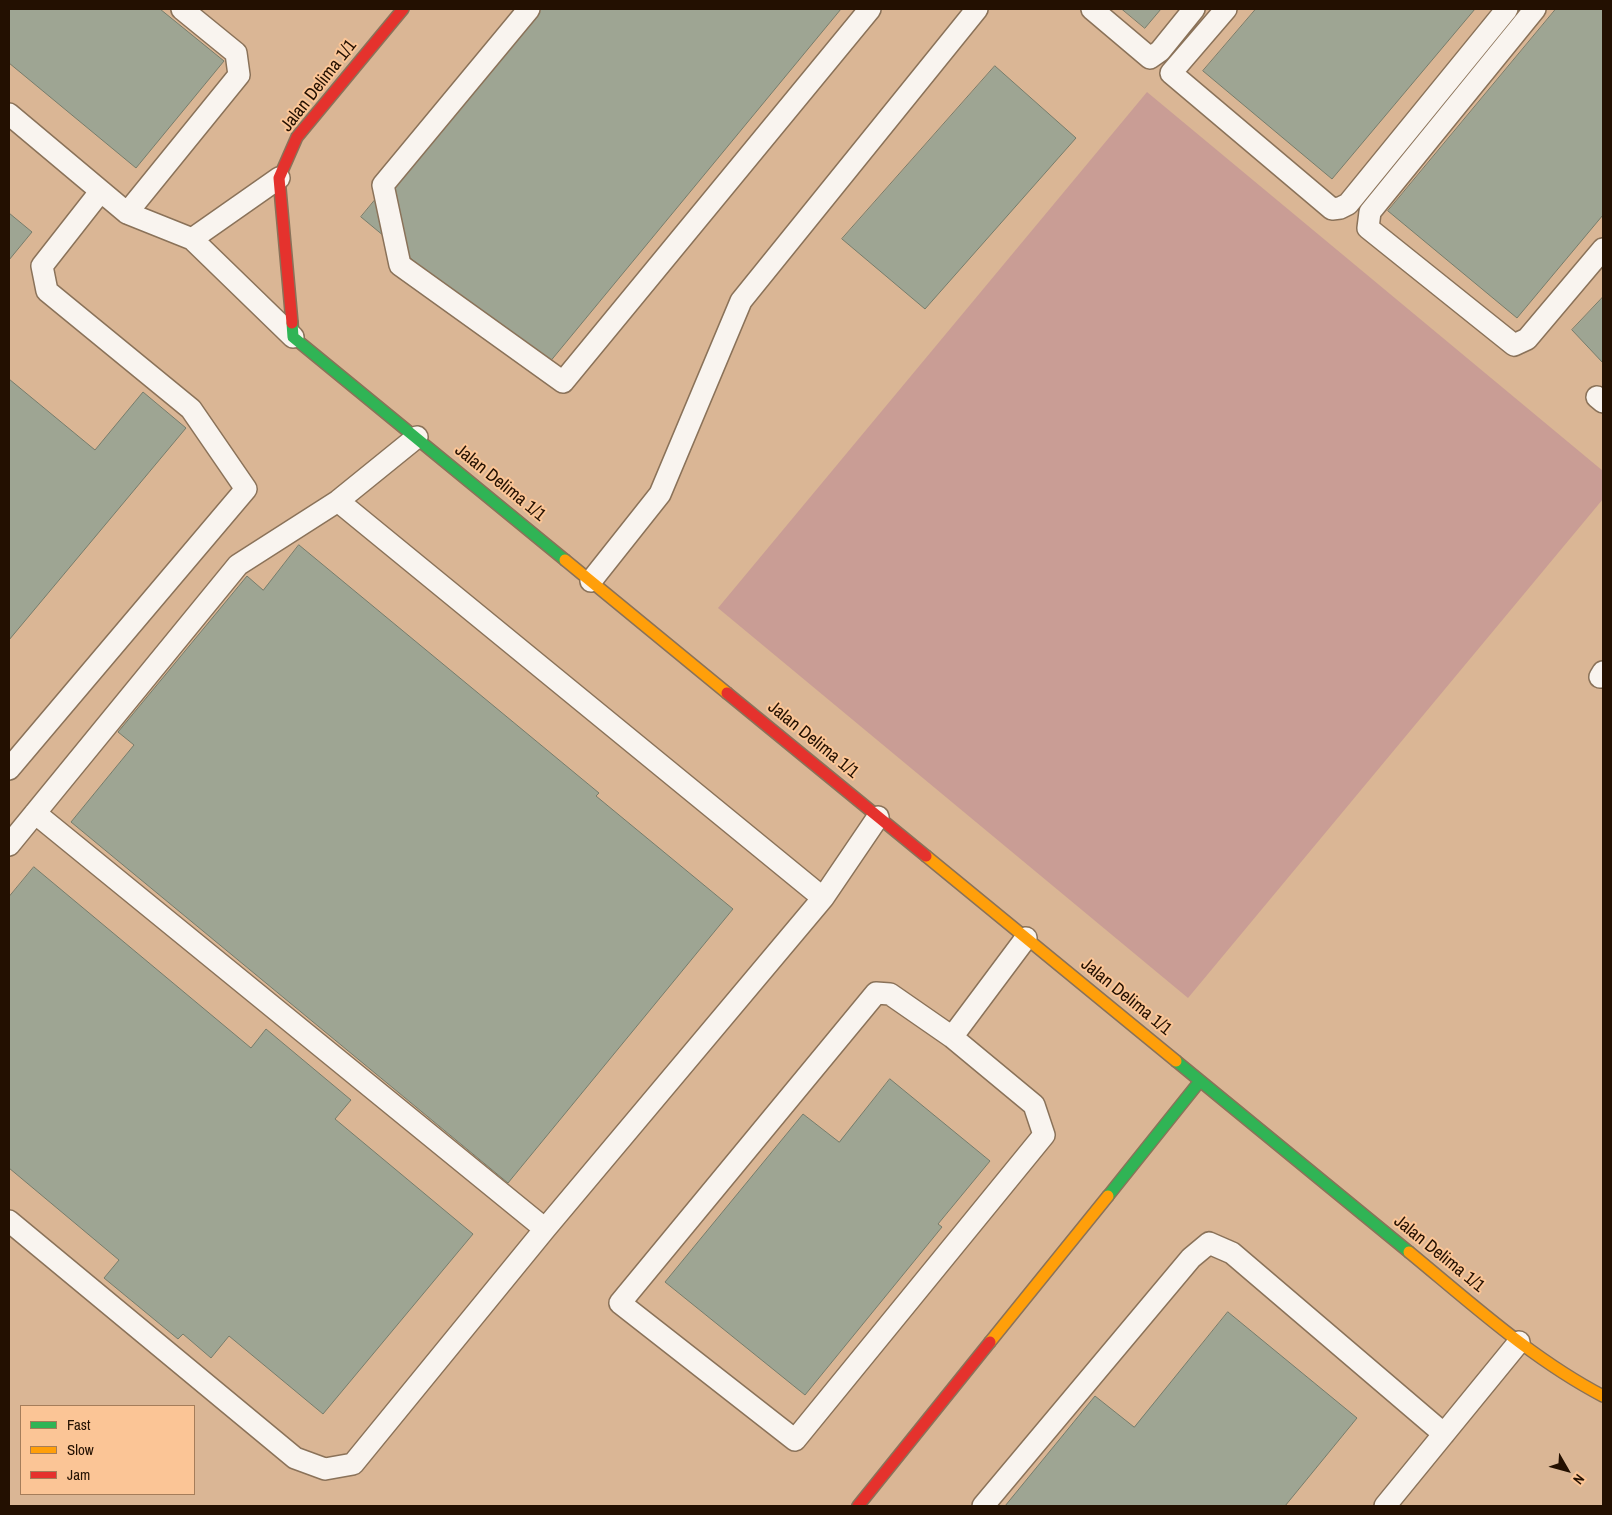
<!DOCTYPE html>
<style>
body{margin:0}
#map{position:relative;width:1612px;height:1515px;overflow:hidden;background:#dab695;font-family:"Archivo Narrow",sans-serif}
canvas{display:block}
.frame{position:absolute;inset:0;border:10px solid #231001;pointer-events:none}
.legend{position:absolute;left:20px;top:1405px;width:175px;height:90px;box-sizing:border-box;background:#fbc596;border:1px solid #a57d5a;margin:0;padding:6px 9px;list-style:none;font-size:15px;color:#231001}
.legend li{display:flex;align-items:center;gap:10px;height:25px}
.legend b{width:25px;border:1px solid #a57d5a}
.north{position:absolute;left:1542px;top:1445px;width:50px;height:50px;-webkit-text-stroke:4px #fbc596;paint-order:stroke;rotate:128deg;font-size:14px;font-weight:700;line-height:20px;text-align:center;color:#231001}
.north::after{content:'';display:block;margin:auto;width:18px;height:22px;background:#231001;clip-path:polygon(50% 0,100% 100%,50% 72%,0 100%)}
</style>
<div id="map">
<canvas width="1612" height="1515"></canvas>
<div class="frame"></div>
<ul class="legend">
<li><b style="height:6px;background:#30b455"></b>Fast</li>
<li><b style="height:6px;background:#ff9f0a"></b>Slow</li>
<li><b style="height:6px;background:#e5322d"></b>Jam</li>
</ul>
<div class="north">N</div>
</div>
<script>
const g = document.querySelector('canvas').getContext('2d');
g.lineJoin = 'round';
function paint(path, color) {
  g.fillStyle = color;
  g.fill(path, 'evenodd');
}
function strokePath(path, color, width, dash) {
  g.strokeStyle = color;
  g.lineWidth = width;
  g.lineCap = dash ? 'butt' : 'round';
  g.setLineDash(dash || []);
  g.stroke(path);
}
function label(font, color, halo, rows, align = 'center') {
  g.font = font + ' "Archivo Narrow",sans-serif';
  g.lineWidth = 4;
  g.setLineDash([]);
  g.textBaseline = 'middle';
  g.strokeStyle = halo;
  g.fillStyle = color;
  for (const [text, x, y, turn = 0] of rows) {
    g.save();
    g.translate(x, y);
    g.rotate((+turn || 0) * Math.PI / 180);
    g.textAlign = isNaN(turn) ? turn : align;
    if (halo) g.strokeText(text, 0, 0);
    g.fillText(text, 0, 0);
    g.restore();
  }
}
paint(new Path2D(`
 M1147,92L1603,471V499L1188,998L718,608Z`), '#c99d95');
const building = new Path2D(`
 M9,9H160L224,61L136,168L9,63Z
 M533,9H841L544,369L361,217Z
 M1122,9H1161L1145,28Z
 M1256,9H1475L1332,179L1203,71Z
 M1556,9H1603V215L1517,318L1388,211Z
 M995,66L1076,138L925,309L842,239Z
 M9,213L32,232L9,260Z
 M1603,297V363L1572,330Z
 M9,379L95,450L143,392L186,428L9,640Z
 M299,545L599,793L596,796L733,909L508,1183L71,822L134,745L118,732L247,576L263,590Z
 M34,867L251,1048L266,1029L351,1100L335,1119L473,1234L323,1414L229,1336L211,1358L183,1334L178,1339L104,1278L119,1260L9,1168V897Z
 M890,1079L990,1161L938,1224L942,1227L805,1395L665,1282L803,1114L839,1142Z
 M1228,1312L1357,1418L1285,1506H1005L1095,1396L1134,1427Z`);
paint(building, '#9ea593');
strokePath(building, '#767c6b', 1);
const lane = new Path2D(`
 M529,9L383,185L400,265L563,382L870,9
 M1092,9L1150,58L1160,51L1194,9
 M1226,9L1171,73L1332,209L1340,208L1348,204L1507,9
 M1535,9L1370,212L1368,228L1514,345L1527,339L1603,249
 M9,114L127,213L192,239L293,337
 M127,213L239,75L236,53L182,9
 M192,239L279,178
 M1597,397L1603,402
 M591,581L660,494L741,301L977,9
 M1600,677L1603,672
 M9,769L246,489L191,409L47,291L42,266L100,192
 M35,813L545,1229
 M9,845L238,565L338,501L417,437
 M823,898L878,817
 M876,993L890,994L952,1037L1034,1105L1044,1135L795,1440L620,1303Z
 M952,1037L1026,938
 M9,1221L295,1458L325,1469L353,1464L545,1229L823,898L338,501
 M983,1506L1191,1258L1209,1243L1232,1253L1444,1434
 M1385,1506L1519,1342`);
const fast = new Path2D(`
 M292,323L293,337L565,560
 M1176,1061L1409,1252
 M1108,1196L1200,1081`);
const slow = new Path2D(`
 M565,560L727,693
 M926,856L1176,1061
 M1409,1252C1471,1303 1532,1359 1603,1396
 M990,1342L1108,1196`);
const jam = new Path2D(`
 M292,323L279,178L297,137L403,9
 M727,693L926,856
 M858,1506L990,1342`);
strokePath(lane, '#8a7259', 24);
strokePath(fast, '#8a7259', 14);
strokePath(slow, '#8a7259', 14);
strokePath(jam, '#8a7259', 14);
strokePath(lane, '#f9f4ef', 21);
strokePath(fast, '#30b455', 11);
strokePath(slow, '#ff9f0a', 11);
strokePath(jam, '#e5322d', 11);
label('18px', '#231001', '#fbc596', [
 ["Jalan Delima 1/1",319,86,-52],
 ["Jalan Delima 1/1",500,483,39],
 ["Jalan Delima 1/1",813,740,39],
 ["Jalan Delima 1/1",1126,997,39],
 ["Jalan Delima 1/1",1439,1254,39]
]);
</script>
